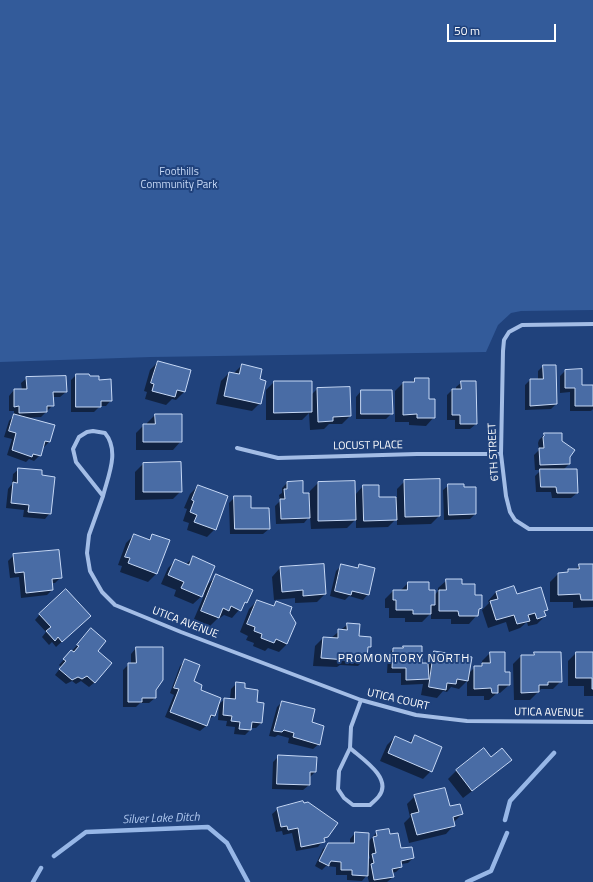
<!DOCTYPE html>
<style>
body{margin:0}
#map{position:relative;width:593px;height:882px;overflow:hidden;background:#20427c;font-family:"Titillium Web",sans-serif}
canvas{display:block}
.scale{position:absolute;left:447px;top:24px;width:109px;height:18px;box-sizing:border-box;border:2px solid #fff;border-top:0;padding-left:5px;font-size:12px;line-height:14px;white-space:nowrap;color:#fff;-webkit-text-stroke:3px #20427c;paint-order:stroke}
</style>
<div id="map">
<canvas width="593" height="882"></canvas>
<div class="scale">50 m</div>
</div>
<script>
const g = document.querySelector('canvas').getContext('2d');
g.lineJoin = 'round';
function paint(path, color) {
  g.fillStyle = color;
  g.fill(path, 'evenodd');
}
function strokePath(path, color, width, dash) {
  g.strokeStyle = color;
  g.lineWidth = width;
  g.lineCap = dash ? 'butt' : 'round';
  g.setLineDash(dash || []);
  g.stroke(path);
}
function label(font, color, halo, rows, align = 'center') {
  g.font = font + ' "Titillium Web",sans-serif';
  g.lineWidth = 4;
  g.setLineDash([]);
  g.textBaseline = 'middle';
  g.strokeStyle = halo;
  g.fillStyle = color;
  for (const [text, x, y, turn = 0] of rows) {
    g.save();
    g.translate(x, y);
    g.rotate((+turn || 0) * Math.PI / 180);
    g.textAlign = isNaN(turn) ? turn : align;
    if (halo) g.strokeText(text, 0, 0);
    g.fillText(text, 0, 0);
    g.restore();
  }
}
paint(new Path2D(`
 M0,0H593V310L521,311L511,313L498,325L486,352L151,357L0,362Z`), '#335b9a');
paint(new Path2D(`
 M158,362L184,392L176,400L172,399L166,405L145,399L147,392L144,391L150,370Z
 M242,365L259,380L260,403L252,411L216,404L221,381L229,373H234Z
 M543,366L556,404L551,409L525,410V385L530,380H538V371Z
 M565,371L581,386H593V409L591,411H570V392L560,393V376Z
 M76,375H89L90,377L98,381L111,400L106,406H100L94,412H71V380Z
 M27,378L66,392L60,397H52L53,405L41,417L25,418L49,442L44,447H42L40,455L34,461L29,459L26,462L7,455L12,439L4,437L9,421L14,415V411H9V396L14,390H22L21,383Z
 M415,379L428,400L434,417L426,426L409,425V422H395V391L403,383H411Z
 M274,382L311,395L317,389L350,416L342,424H329L324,429L310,430L309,413L302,420H266V390Z
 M462,382L476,424L470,429H455V420H447V395L452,390H456V387Z
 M361,391L392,413L386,419H356V397Z
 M155,415L181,441L173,450H136V433L144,425H147V423Z
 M545,434L569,456V464L563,470L577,493L571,498H552L551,492H536L535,476L541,470H535L534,455L539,450L538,443L539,440Z
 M180,463L181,491L173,499L135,500V472L143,464Z
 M19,469L41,476L50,513L45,519L23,517L24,510L6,508L8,489L12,484L13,474Z
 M405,481L439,516L431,524L397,525V518L388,527L356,528V519L347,528L311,529L310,516L304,523L276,524L275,506L280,501L279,495L282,493V488L287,483L302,482L303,494H310V491L318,483L355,495L363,486L378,499L397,498V489Z
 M449,485L475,514L470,519L444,520L443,490Z
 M198,486L215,529L207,537L187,530L189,523L183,521L187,509L184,508L190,494Z
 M235,497L250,509L269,529L263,534H230L229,503Z
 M134,535L148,540L153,535L169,541L156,574L148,582L120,572L122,566L118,565L126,543Z
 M14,555L61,577L55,583H52V590L47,595L21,598L19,577L10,578L8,561Z
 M193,558L205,587L217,575L246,602L232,618L224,615L220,618L219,617L210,626L194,619L205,593L193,604L174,596L176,590L161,584L168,568L176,560L186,564Z
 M359,565L368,594L363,600L349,596L345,600L330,596L336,571L341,566L355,569Z
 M580,565H593V607L573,608V602H550V582L558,574L566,573L569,570H575Z
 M280,568L325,594L317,602L295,603V598L274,600L272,577Z
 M447,580L461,585L474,596L481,607L477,611V615L469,624H451V619H431V613L422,622H405V618H389V608H385V599L393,591H400L408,583L428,591L434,596L438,591V588Z
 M514,587L516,595L547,610L544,613L545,616L537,624L528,626L527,622L520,628L509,632L506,622L488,628L482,610L489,603L488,601L496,592Z
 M257,601L272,607L276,602L289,613L287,644L279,652L268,648L265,651L253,646L254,643L246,640L248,636L240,632L249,609Z
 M40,614L84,621L56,647L52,642L49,645L42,637L46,632L35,620Z
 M348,624L358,637L370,647L367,649L366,658L358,666L340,665L337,667L313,666L315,646L323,638H331Z
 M91,630L96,651L95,682L89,687L81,681L76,684L72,681L66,684L55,675L61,667L59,665Z
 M403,647L421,664H426V660L434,652L468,674L475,667H479L482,664V661L490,653L504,673L509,685L500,693H497L489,700H484V696H467V681L459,689L451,687L447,692L443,691L437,698L421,695L423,684L401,685V673H387L388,655L393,649H400Z
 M136,648L155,690V698L149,703H140L136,707H123V670L129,664H131V654Z
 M535,653L561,681L553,689H541L530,700H514L513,664L521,656H532Z
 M576,653H593V696H584V686H568V661Z
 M186,660L193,681L214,715L208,721L206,726L200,731L165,717L174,695L170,693L180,666Z
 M237,683L244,689L261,723L256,728H250V730L245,735L234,734L235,727L226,726L227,721L218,720L219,704L225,699H230L231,689Z
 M282,702L311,723L319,744L313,749L288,743L289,738L278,735L275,737L269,736L277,707Z
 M415,736L431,771L423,779L380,761L387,745L395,737L408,743Z
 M484,750L491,758L502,768L463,798L448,779L456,771Z
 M279,756L315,772L310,777L309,785L303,790L272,789L273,762Z
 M415,796L449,808L462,814L454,822V825L446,834L409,843L404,823L410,817L407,804Z
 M278,809L327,836L318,847L296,851L292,833L283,835L282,831L276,832L272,814Z
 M377,832L389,835L400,850L413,858L408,863L401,864V867L396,872L392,873L393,877L387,882H369L367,875L362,881L347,880V875H336V867L326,866L322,870L315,866L323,849L329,844H350V839L355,833L368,842ZM368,850L370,858L368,860Z`), '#0007');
strokePath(new Path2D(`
 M505,820L510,801L554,753
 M54,856L86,832L208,827L227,843L248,882
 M33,882L41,868
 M467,882L491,871L507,833`), '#97b7e7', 4.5);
const building = new Path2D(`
 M158,361L191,370L185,392L177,390L175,397L152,391L154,384L151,383Z
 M242,364L262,369L260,379L266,381L261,404L224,396L229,372L239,374Z
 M543,365H556L557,404L530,406V379H543Z
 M582,369V385H593V406H575V388H565V370Z
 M76,374H89L90,376H99V380L111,379L112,401H101V407H76Z
 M66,376L67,392H53L54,406H47V412L19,413V406L14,407V389H27L26,377Z
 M415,378H429V399H435V418H417V414L403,415V382H414Z
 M274,381H312V412L274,413Z
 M461,381H476L477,424H460V415H452V389H461Z
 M350,387L351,416L333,417V421L318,422L317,388Z
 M361,390H392L393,414H361Z
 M14,414L55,425L50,442L45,441L41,456L33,454L32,457L12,450L16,433L9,431Z
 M155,414H182V442H143V424H155Z
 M544,433H562V441L575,450L570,457V464L540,465L539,448H544L543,437L544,436Z
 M181,462L182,492H143V463Z
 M18,468L42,470V475L55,477L51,514L28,512L29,505L11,503L13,482L17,483Z
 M540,469H577L578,493H557L556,487H541Z
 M440,479V516L405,517L404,480Z
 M303,481V493H309L310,518L281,519L280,499H285L284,489H287V482Z
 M355,481L356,520L318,521V482Z
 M448,484H464V487H476V514L449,515Z
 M198,485L228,496L216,530L194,522L197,515L190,512L194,501L192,500Z
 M363,485H379V497H396L397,520L364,521Z
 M234,496H251V508H269L270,529H235Z
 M134,534L150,540L152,534L170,540L157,574L128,563L130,558L125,557Z
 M59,550L62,578L52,579L53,590L26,593L24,572L15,573L13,554Z
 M193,556L215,566L202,597L181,588L184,582L168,575L175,559L189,565Z
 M324,564L326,594L303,596V590L282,592L280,567Z
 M341,564L358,568L359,564L375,568L369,595L352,591L351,595L335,591Z
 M579,564H593V600H581L580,594L558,595V573L568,572V569H579Z
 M216,574L253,590L247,603L245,602L241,611L231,606L229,611L223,608L219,618L201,611Z
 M446,579H462V584H475V595H482V608L479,609L478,616H459L458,611H439V590H446Z
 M408,582H429V590H435V605H431V614H413V610H396V600H393V590H407Z
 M514,586L517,594L541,587L548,610L544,611L546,616L537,619L535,613L528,615L530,621L517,624L514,615L496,620L490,601L498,599L496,592Z
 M66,589L91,616L62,642L58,637L55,641L46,631L51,627L39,614Z
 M257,600L274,606L276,601L292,607L290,613L296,623L287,644L276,639L274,643L261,638L262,634L254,631L255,627L247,624Z
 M347,623L360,624L359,636L371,637V647H368L367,658L346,657V660L321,658L323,637L338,638V629L347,630Z
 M91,628L106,641L98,651L112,663L95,683L87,676L82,679L78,677L72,680L59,669L66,661L63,659L71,650L74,652L79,646L77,645Z
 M403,646H422V663H428L429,679L406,680V668H392L393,648H403Z
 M136,647H163V680L156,690V698H142V702H128V663H136Z
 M434,651L472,657L468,681L457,679L456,684L447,683L446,690L429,687Z
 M490,652H505V672H510V685H498V693H492L491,688L474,689V666H482V663H490Z
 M534,652H561L562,682H548V685H539V692L521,693V655H534Z
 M576,652H593V689H592V678H576Z
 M185,659L200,665L194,681L202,685L201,690L221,698L215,716L211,715L207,726L170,712L179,689L174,688Z
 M236,682L245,683V688L258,690L257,702L264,703L262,723L252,722L251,730L239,729L240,722L231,721L232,716L223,715L224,698L235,699Z
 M282,701L315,709L312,722L324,726L320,745L293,737L294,733L284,730L282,732L274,731Z
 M415,735L442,747L432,772L388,753L395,736L411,743Z
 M484,748L491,757L502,748L512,760L472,791L456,770Z
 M278,755L317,757L316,772H310V785L277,784Z
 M445,788L450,806L460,804L463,814L453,817L455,826L417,835L411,814L419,812L414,795Z
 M303,801L304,803L308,802L338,823L328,837L324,838L325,842L301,847L298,828L288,830L287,826L281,827L277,808Z
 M389,829L390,834L398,833L401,848L412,847L414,858L401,861L402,867L392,869L394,877L374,880L371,864L374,863L372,854L376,853L373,837L377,836L376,831Z
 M355,832L369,833L368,876L352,875V870H341V862L331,861L329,864V866L319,861L328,843H354Z`);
paint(building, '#496ca5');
strokePath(building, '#c6d8f5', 1);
strokePath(new Path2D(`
 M593,324L522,325L509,332L504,340L503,351L501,454L506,496L510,512L515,520L529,529H593
 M93,431L105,433C120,451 108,476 103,496L76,462L73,449L79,437L87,432Z
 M237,448L278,458L417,454H501
 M103,496L89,535L87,553L90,571L102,592L115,605L181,632L361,700L416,715L467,721L593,722
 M350,748C361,758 393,778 379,796C377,799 373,802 370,805H353L344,798L338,789L339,771Z
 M350,748L351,727L361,700`), '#a3bde6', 4);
label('11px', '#c6d8f5', '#20427c', [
 ["Foothills",179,172],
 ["Community Park",179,185]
]);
label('11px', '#fff', '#20427c', [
 ["LOCUST PLACE",368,446,-1],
 ["6TH STREET",494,452,-93],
 ["UTICA AVENUE",185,623,21],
 ["UTICA COURT",398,700,13],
 ["UTICA AVENUE",549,713,1]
]);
g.letterSpacing = '1px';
label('12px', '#fff', '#20427c', [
 ["PROMONTORY NORTH",404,659]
]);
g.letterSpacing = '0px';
label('italic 12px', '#aec7ee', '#20427c', [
 ["Silver Lake Ditch",161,819,-2]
]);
</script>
